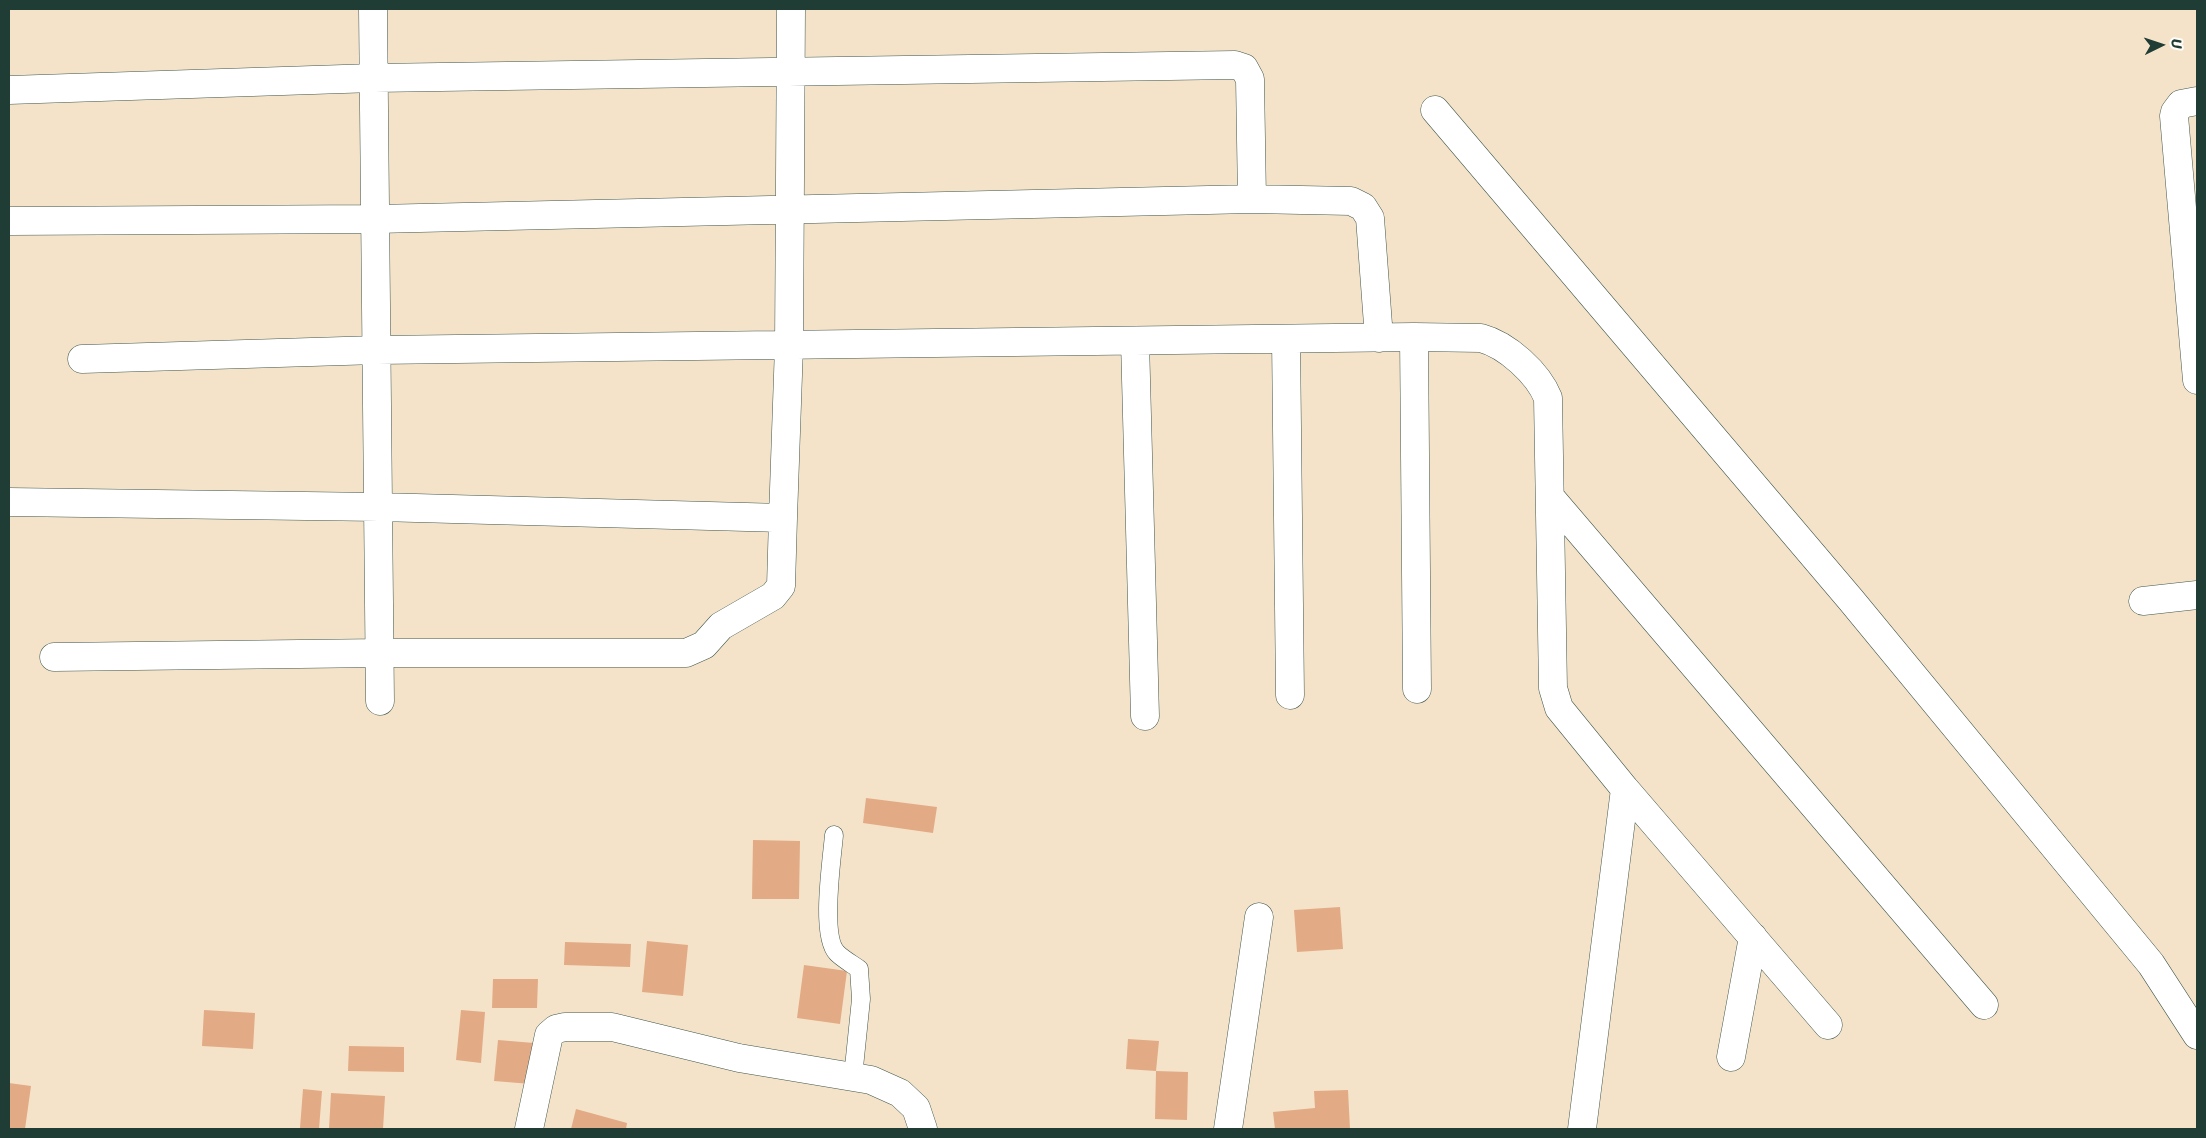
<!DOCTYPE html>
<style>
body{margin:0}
#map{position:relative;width:2206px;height:1138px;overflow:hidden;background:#f4e3c9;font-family:Sriracha,sans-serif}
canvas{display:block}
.frame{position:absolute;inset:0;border:10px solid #1f3d34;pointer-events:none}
.north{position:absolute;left:2136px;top:20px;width:50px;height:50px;-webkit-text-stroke:4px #fdfcf7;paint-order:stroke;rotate:86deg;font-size:14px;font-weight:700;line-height:20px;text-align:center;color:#1f3d34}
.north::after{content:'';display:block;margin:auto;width:18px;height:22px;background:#1f3d34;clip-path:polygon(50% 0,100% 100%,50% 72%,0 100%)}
</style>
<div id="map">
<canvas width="2206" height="1138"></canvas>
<div class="frame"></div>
<div class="north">U</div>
</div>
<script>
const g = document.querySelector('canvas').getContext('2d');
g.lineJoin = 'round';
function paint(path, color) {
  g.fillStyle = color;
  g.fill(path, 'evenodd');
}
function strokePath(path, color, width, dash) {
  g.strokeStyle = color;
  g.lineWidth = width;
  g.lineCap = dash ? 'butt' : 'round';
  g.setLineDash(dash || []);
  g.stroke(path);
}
paint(new Path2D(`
 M866,798L937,807L933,833L863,823Z
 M753,840L800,841L799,899H752Z
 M1340,907L1343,949L1297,952L1294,910Z
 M647,941L688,945L683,996L642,992Z
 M565,942L631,944L630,967L564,965Z
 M804,965L847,971L840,1024L797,1018Z
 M493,979H538L537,1008H492Z
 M204,1010L255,1013L253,1049L202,1046Z
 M461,1010L485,1012L481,1063L456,1060Z
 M1128,1039L1159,1041L1156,1071L1126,1069Z
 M498,1040L534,1043L531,1084L494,1081Z
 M349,1046L404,1047V1072L348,1071Z
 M1156,1071L1188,1072L1187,1120L1155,1119Z
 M9,1083L31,1086L25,1129H9Z
 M303,1089L322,1091L319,1129L300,1128Z
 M1348,1090L1350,1129H1275L1273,1112L1315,1108L1314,1091Z
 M331,1093L385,1096L383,1129H329Z
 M576,1109L627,1123L626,1129H571Z`), '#e2ab85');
const lane = new Path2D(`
 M834,835C832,859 820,936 837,953C843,959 852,964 859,969L861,999L853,1077`);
const street = new Path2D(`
 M373,9L380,701
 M9,90L374,78L1235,65L1244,68L1250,79L1252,199
 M2197,101L2181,104L2175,112L2174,116L2197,380
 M1435,110L1851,600L2151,964L2197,1035
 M9,221L376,219L1252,199L1351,201L1363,207L1370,218L1379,338
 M1414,337L1417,689
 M1286,339L1290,695
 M1135,341L1145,716
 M82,359L377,350L1414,337L1481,338C1507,345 1538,373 1548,398L1553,688L1559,708L1625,789L1828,1025
 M1551,498L1984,1005
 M9,502L379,507L783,518L789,346L791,9
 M2143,601L2197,595
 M54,657L381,653H686L704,645L721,626L773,596L781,586L783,518
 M1731,1057L1753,937
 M529,1129L549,1035L556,1029L565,1027H612L739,1058L871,1080L900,1093L916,1108L923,1129
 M1228,1129L1259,917
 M1582,1129L1625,789`);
strokePath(lane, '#3f564a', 19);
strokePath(street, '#3f564a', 29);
strokePath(lane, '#fff', 18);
strokePath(street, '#fff', 28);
</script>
